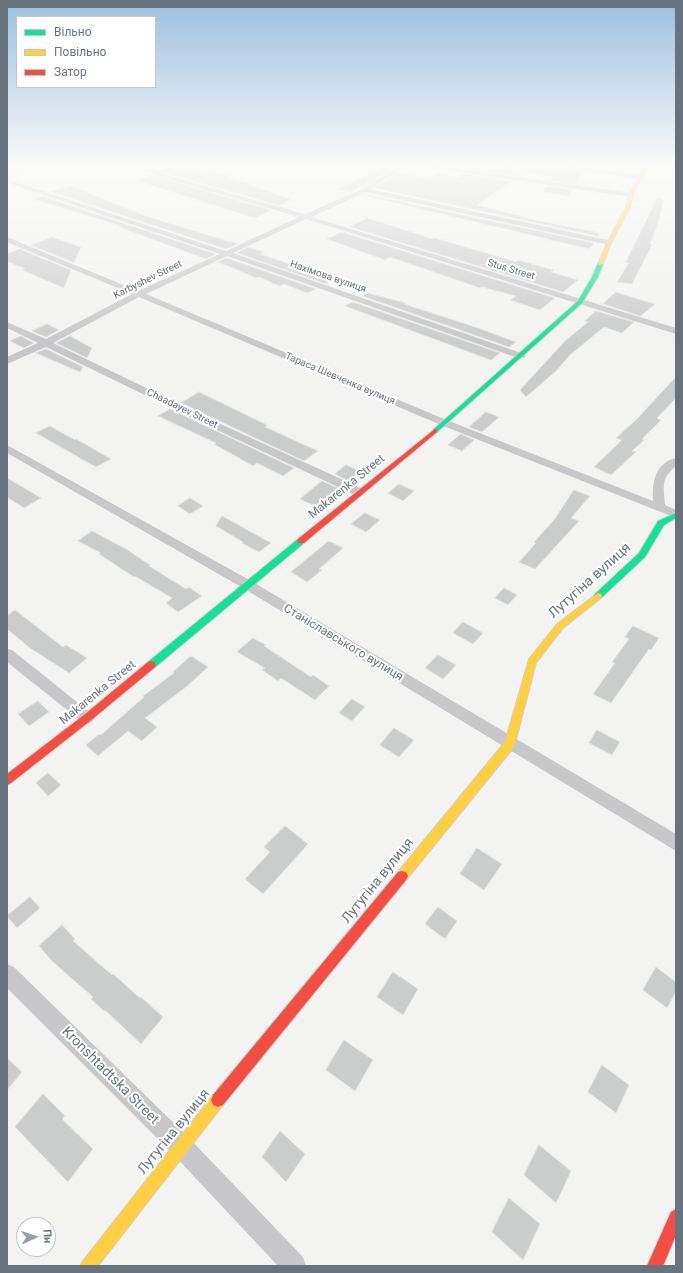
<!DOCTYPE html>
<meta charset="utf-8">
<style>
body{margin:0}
#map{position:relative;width:683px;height:1273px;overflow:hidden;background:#f3f3f2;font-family:Roboto,sans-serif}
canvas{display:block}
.frame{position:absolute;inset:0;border:8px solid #67737f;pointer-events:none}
.legend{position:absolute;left:16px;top:16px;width:140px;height:72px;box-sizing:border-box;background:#fff;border:1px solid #c2c7cc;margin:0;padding:5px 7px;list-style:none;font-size:12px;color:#67737f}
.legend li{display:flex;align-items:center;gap:8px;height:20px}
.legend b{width:20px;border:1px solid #c2c7cc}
.north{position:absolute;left:16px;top:1217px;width:40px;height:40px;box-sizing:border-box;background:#fff;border:1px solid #c2c7cc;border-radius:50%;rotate:87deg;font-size:11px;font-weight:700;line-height:16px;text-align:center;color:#67737f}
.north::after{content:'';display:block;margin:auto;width:14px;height:18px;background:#98a0a7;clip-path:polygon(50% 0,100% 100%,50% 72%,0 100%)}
</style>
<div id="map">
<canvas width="683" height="1273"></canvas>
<div class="frame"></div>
<ul class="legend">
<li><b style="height:5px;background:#16e098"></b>Вільно</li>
<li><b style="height:5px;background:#ffcf43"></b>Повільно</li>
<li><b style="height:5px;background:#f24e42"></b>Затор</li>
</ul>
<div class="north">Пн</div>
</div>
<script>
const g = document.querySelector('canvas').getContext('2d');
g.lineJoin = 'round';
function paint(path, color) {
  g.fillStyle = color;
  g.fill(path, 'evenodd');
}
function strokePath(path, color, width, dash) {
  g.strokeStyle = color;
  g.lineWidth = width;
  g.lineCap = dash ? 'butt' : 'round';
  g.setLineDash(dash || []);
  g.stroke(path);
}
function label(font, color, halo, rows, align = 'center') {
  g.font = font + ' Roboto,sans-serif';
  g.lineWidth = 4;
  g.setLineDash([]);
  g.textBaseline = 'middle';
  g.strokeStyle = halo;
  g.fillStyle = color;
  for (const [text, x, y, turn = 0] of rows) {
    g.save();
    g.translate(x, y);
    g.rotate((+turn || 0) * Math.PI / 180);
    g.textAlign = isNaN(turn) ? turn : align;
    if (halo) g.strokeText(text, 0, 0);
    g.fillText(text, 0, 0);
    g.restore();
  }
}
paint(new Path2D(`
 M7,165H33L7,182Z`), '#e2e5e0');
const building = new Path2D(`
 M172,165H182L231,176L227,177L251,184L248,185L291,199L280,206L160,171Z
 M471,165H503L527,169V165H541L583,172L576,184L551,180L553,177L527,173V170L519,176L469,169Z
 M381,168L390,170L351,192L339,189Z
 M400,173L429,179L437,173L459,178L463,174L512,181L477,205L535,220L600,233L598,236L374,188Z
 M152,175L165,179L271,210L255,218L138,181Z
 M71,186L145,216L238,244L226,249L51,192Z
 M547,186L572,190L569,196L543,192Z
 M365,194L594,243L590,249L362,195Z
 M42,196L216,254L206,259L119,227L121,226L34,199Z
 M658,197L664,200L657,226L650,244L652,245L632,284L617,282L629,263L626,262Z
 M367,218L433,239L435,238L516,262L518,260L554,270L551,272L578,280L563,292L350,227Z
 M342,232L555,298L540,310L510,300L516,296L482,287L480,288L390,257L385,260L327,239Z
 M52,237L81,247L74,263L31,245Z
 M248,247L264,252L260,254L335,279L326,284L237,253Z
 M20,249L71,270L64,288L22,270L25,269L7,261V254Z
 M227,258L316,289L307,293L284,284L280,286L259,277L256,278L238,270L217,262Z
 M616,292L628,296L655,304L641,316L603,304Z
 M367,293L406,303L404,304L475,327L516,342L509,347L362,296Z
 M353,302L500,353L491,360L345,306Z
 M596,311L634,322L622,333L604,327L571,354L556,371L526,397L520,390L565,341L588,322L585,321Z
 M47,324L59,330L46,337L32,331Z
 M21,336L34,343L24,348L10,341Z
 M70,336L92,348L87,358L56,343Z
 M46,349L83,367L80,372L36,353Z
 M676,377V398L657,418L661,420L642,439L644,440L632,451L636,452L611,475L594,467L622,440L616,438L636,420Z
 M199,392L267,425L265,427L318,451L304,461L181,403Z
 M170,409L216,431L294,468L283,476L257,463L253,466L214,444L216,443L158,416Z
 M486,412L499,417L482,432L469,427Z
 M50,426L75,440L76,439L111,459L96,467L36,433Z
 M461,434L474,440L462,451L448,445Z
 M346,465L360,471L348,481L335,474Z
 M7,478L41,498L24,508L7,497Z
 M322,481L340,489L317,507L300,499Z
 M399,484L414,491L403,501L388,493Z
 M574,490L590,496L571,518L579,521L535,569L519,562L536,543L534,542L554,520Z
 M190,498L203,506L190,514L178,506Z
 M365,513L380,520L366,532L351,524Z
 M222,516L271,543L259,552L242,543L243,542L216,526Z
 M92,531L126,549L150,565L149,566L186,589L189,587L202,596L178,612L166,603L172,598L135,576L134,577L99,554L101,553L78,541Z
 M329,541L343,548L319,569L322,570L307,582L291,572Z
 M504,588L517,595L508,605L495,598Z
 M15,610L63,647L66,645L87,658L69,673L30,648L7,629V616Z
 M463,622L483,633L473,644L453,633Z
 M633,626L659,638L651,650L649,649L611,703L593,694L615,663L612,662L629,639L625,637Z
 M253,638L266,645L264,646L311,677L313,675L329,686L315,700L281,678L278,681L262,670L265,668L237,652Z
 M438,655L456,665L443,679L425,668Z
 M191,656L208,667L186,687L145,718L157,727L142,741L128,731L98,756L86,745L99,734L101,735L144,697L143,696L174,673L173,672Z
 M352,699L365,707L352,721L339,713Z
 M38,701L49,712L29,726L18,714Z
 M394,728L414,740L399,757L380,745Z
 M597,730L620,742L612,755L589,743Z
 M48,773L61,785L48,796L36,783Z
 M285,826L308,844L263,894L245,879L270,852L264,847Z
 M477,848L502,864L484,890L460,874Z
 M30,897L40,908L17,928L7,916Z
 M438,907L457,921L445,939L425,924Z
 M62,925L75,939L73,941L112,975L113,974L140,998L141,997L163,1017L141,1044L105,1010L104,1011L91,999L93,997L52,961L39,946Z
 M656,967L676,982V992L667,1008L643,990Z
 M393,972L418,989L403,1015L377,997Z
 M344,1040L373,1060L355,1091L326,1070Z
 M7,1058L22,1072L7,1090Z
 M602,1065L629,1085L616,1113L588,1092Z
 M43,1094L65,1116L62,1119L93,1149L68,1182L15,1127Z
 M280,1131L305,1154L286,1182L262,1157Z
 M539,1145L571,1171L556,1203L524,1175Z
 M509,1198L540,1224L523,1260L492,1232Z`);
paint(building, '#cbcccc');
strokePath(building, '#e2e2e2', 1);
const fast = new Path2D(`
 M598,263L603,264L598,277L582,303L437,432H433V430L578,301L592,277Z
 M676,513V518L664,525L645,557L601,598H595L594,596L595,594L639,553L658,521Z
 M301,538L305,541L304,543L154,668H148L146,665L148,662L298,539Z`);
const slow = new Path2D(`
 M644,165H648L633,195L630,207L611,243L603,264L598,265L607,243L626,207L629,195Z
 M598,593L601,594L602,596L601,598L563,628L536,663L514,747L406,880L402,881L398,880L396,876L398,872L505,742L529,659L557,624Z
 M218,1093L223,1095L225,1100L223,1105L98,1266H80L83,1261L213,1095Z`);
const jam = new Path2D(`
 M435,429L437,430V432L304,543H298L297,541L298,539Z
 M151,661L154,662L156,665L154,668L90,721L11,783L7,785V774L84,715L148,662Z
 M402,871L406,872L408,876L406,880L223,1105L218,1107L213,1105L211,1100L213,1095L398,872Z
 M676,1209V1235L663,1266H647L671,1212Z`);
strokePath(fast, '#d0d1d1', 2);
strokePath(slow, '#d0d1d1', 2);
strokePath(jam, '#d0d1d1', 2);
paint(new Path2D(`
 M131,165H141L169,176L305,214L362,189L402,165H410L370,189L612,241L613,243L609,245L365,192L312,217L676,328V334L306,219L233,253L524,354L526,356L524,358H518L227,256L146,294L449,421L653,501C652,482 655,463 676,458V466C660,479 664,487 665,505L676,510V518L441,425L139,297L53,343L225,426L363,489L365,492L363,495H355L217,430L46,347L7,364V357L38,343L7,328V322L46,339L132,294L7,242V237L138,291L220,254L11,184V182H15L226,251L299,217L165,178Z
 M412,165H432L631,193L634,195L631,197Z
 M542,165H564L640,175L643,177L640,179Z
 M7,445L253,582L676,834V851L243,588L7,453Z
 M7,649L12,650L92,714L95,718L92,722L87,724L82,722L7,662Z
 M7,964L14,967L189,1138L303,1257L306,1266H278L173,1154L7,988Z`), '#c8c8ca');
paint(fast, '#16e098');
paint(slow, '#ffcf43');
paint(jam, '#f24e42');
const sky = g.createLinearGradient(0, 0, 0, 344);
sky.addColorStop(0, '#9cbfe0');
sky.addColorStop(0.48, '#fafaf9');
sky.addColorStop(1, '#fafaf900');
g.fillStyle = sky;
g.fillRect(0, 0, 683, 344);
label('10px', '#67737f', '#fff', [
 ["Stus Street",511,270,17],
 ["Нахімова вулиця",328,277,19],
 ["Karbyshev Street",148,280,-26],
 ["Тараса Шевченка вулиця",340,379,23],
 ["Chaadayev Street",182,409,26]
]);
label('12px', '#67737f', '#fff', [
 ["Makarenka Street",347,487,-39],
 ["Станіславського вулиця",343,643,31],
 ["Makarenka Street",98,693,-39]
]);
label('14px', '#67737f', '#fff', [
 ["Лутугіна вулиця",590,581,-42],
 ["Лутугіна вулиця",378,881,-51],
 ["Kronshtadtska Street",110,1076,45],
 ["Лутугіна вулиця",174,1132,-51]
]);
</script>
